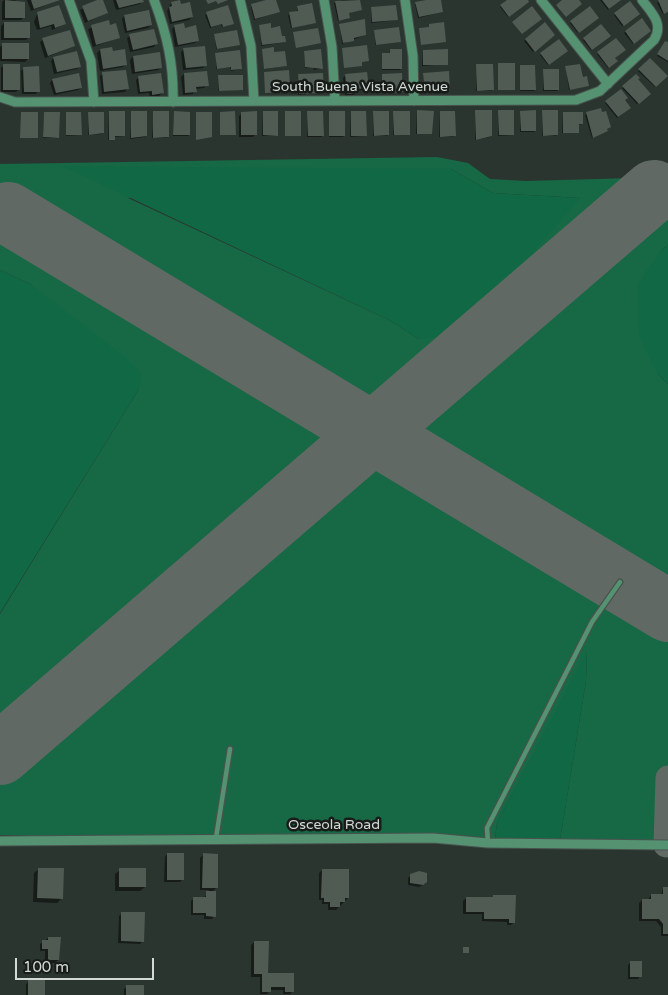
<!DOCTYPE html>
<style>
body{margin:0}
#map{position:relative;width:668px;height:995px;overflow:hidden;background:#2b3530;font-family:"Varela Round",sans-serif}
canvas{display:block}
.scale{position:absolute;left:15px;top:958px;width:139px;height:22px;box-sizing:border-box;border:2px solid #d3dad6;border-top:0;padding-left:6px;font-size:15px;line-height:18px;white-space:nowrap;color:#d3dad6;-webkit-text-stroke:4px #171c19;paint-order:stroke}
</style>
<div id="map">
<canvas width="668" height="995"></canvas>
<div class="scale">100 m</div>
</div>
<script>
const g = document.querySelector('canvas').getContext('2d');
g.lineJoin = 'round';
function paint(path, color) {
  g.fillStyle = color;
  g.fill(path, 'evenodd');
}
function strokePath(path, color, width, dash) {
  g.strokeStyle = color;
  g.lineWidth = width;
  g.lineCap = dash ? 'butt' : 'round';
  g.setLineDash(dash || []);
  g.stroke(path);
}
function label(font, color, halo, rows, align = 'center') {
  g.font = font + ' "Varela Round",sans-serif';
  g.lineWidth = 5;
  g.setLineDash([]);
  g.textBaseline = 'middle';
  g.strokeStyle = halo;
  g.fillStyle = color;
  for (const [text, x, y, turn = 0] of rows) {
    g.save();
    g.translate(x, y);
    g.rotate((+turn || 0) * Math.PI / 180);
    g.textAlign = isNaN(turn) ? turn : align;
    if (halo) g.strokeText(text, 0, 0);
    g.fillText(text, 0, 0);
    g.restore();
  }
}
paint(new Path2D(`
 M437,157L468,163L490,179L526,181L668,177V245L661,250L658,374L668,384V840H560L586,681L587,653L497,823L495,839L426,835L195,834L119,839L0,835V614L139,389L30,284L0,270V164ZM451,169L493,193L580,198L419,339L389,320L128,198Z`), '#176845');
paint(new Path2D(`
 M63,166L451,169L493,193L580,198L534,251L454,335L419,339L389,320Z
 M668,245V384L658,374L639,335L638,284L661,250Z
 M0,270L30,284L125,357L141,374L139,389L0,613Z
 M587,651L586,681L560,840L495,839L497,823Z`), '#116844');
paint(new Path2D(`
 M4,0H15L24,17L21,20H2V2Z
 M27,0H58L31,11Z
 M102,0L107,13L85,23L80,10Z
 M113,0H142V1L140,4L116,10Z
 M270,0H275L278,12L254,20L251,7Z
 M343,0H359L361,10L348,13V19L338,21L334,3Z
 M432,0H440L442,12L418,18L415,4Z
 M509,0H526L528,2L508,17L500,7Z
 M600,0H620L608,10Z
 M662,0H668V12L663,14L657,3Z
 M179,2L192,17L189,20L170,24L167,11L171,3Z
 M630,3L639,14L622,26L614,15Z
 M227,7L231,24L222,27L221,24L210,28L205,15Z
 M589,7L598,18L578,33L570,23Z
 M297,8L314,23L291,28L288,15L297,12Z
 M371,8L397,20L371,23Z
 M37,14L65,24L52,30L51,26L37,30L34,22Z
 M124,16L151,25L148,28L125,33L122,19Z
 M641,20L650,31L633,44L624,33Z
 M108,22L118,38L93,47L88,29Z
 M4,23L29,37L26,40H1V26Z
 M545,24L553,35L533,52L524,41Z
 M340,25L365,35L342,44Z
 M601,25L609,36L591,50L583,40Z
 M175,26L184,29L198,40L195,43L175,47L172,29Z
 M260,26L270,29L285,42L261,46Z
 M375,31L400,42L375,45Z
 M215,35L238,45L216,49Z
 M130,36L156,44L154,47L130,52L127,38Z
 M616,39L614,58L616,61L608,68L597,54Z
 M43,40L74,46L45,58L40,42Z
 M558,41L566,51L548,65L540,55Z
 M664,43L668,44V62L657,56Z
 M3,45L28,59L25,62L0,61V47Z
 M111,49L112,52L126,64L123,67L100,71L97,53L100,50Z
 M184,49L205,65L203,68L183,70L181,52Z
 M263,50L273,53L286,66L264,69Z
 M390,50L401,69L400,70H382V56L389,55Z
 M423,51L447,64L422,66Z
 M304,53L322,68L314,70L313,67L305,68Z
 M216,54L241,69L231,71L230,67L216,69Z
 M133,57L161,67L158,70L132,74L130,60Z
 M53,58L80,66L77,69L54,74L51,61Z
 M650,59L666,76L655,87L638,71Z
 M4,65L19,89L16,92H1V68Z
 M477,65L492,90L491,91H476Z
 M498,65L514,89L513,90H498Z
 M520,66L535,90L534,91H520Z
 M24,68L38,91L36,94H22L21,71Z
 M566,68L582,78L587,86L569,90Z
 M544,70L558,90L557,91H543Z
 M103,74L127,89L125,92L102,94L100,76Z
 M184,74L207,85L204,88L195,89L193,94L183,95L181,77Z
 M423,74L449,91L437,93V88H423Z
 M298,75L323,92L298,95Z
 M346,75L367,87L365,90L356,91L354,95L345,96L343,78Z
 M382,75L402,92L392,93V89L382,90Z
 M636,75V79L649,94L637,104L622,88Z
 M139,77L162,93L159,96L150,97L149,93L138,94L136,80Z
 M219,77L242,89L218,91Z
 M52,80L81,88L78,90L54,95L50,83Z
 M621,90L624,100L629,108L617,118L605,103Z
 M600,109L597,136L592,138L585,115Z
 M476,111L491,136L490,137L475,140Z
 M543,111L557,135L556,136H542Z
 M109,112L124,136L114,137L113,140H108Z
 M132,112L146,136L145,137L130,139Z
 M154,112L168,136L167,138H152Z
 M263,112L277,135L276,136H262Z
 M308,112L322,136L321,137H307Z
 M330,112L344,136L343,137H329Z
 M351,112L365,135L364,136L350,137Z
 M374,112L388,135L387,136H373Z
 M394,112L408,134L407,135H393Z
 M417,112L431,133L430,134H416Z
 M440,112L454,136L453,137H439Z
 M499,112L513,134L512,135L498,136Z
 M521,112L535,131L534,132H520Z
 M44,113L58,137L57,138H43Z
 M66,113L80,134L79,135L66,136Z
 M89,113L103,133L102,134L88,135Z
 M174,113L189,135L188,136H173Z
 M242,113L256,134L253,137H239V116Z
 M563,113L582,124L578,125L577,133H562Z
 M167,854L182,880L180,882H164L165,857Z
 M203,855L217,887L212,892L214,916L212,919H204V915H191V901L194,898H204L209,890H200V858Z
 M39,869L62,898L57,903L33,902L34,873Z
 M120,870L145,887L140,891H115V874Z
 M322,870L348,898L336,910H328V904H322V900H319V873Z
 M411,875L423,885L419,887L408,885V878Z
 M663,888H668V936H661V927L656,921H639V903L642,900H648L651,895H661Z
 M515,897L514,922L511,925H507V922L482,921V914H463V901L466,898Z
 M122,913L143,941L140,944L118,943L119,916Z
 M48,938L58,960L55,963H45V951H40V944Z
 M254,942L266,974L293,991L290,994H283V990H270L267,994H260V977H251V945Z
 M631,962L640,976L638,979H628V965Z
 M29,981L44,995H26V984Z
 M127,987L143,995H124V989Z`), '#0007');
strokePath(new Path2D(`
 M666,845L668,778`), '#606964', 25);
strokePath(new Path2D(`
 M8,213L668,611
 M0,754L654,191`), '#606964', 62);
paint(new Path2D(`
 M5,0L25,2V18H5Z
 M31,0H60L34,9Z
 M97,0H103L108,13L88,21L82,6Z
 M116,0H143L144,2L119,8Z
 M180,0L181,4L190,2L193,17L172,22L169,7L172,6L171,2Z
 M206,0H228L218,4L216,1L208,4Z
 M266,0H276L280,12L255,19L251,4Z
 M360,0L362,10L349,13L350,18L339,21L335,1Z
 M426,0H441L443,12L419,17L415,2Z
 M507,0H528L529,2L509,17L500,5Z
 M562,0H579L582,4L566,17L556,5Z
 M602,0H621L609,9Z
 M658,0H668V12L664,14Z
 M630,1L640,14L624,26L614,13Z
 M312,3L316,23L292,28L289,12L298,11L297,6Z
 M59,5L66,24L55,28L54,24L40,28L37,12Z
 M228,5L234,24L223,27L222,24L211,27L206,12Z
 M396,5L398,20L372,22L371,7Z
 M532,6L542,19L522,34L512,22Z
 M590,6L599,18L579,33L570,21Z
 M149,10L152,25L127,31L124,15Z
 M642,18L651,31L634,44L625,31Z
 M365,19L366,35L354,38V41L343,43L339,24Z
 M109,20L110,25L116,23L120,38L96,45L91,25Z
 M4,22H30V38H4Z
 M444,22L446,42L421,45L419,28L429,27V24Z
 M545,22L555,35L535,52L525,39Z
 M184,23L185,28L196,25L199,41L178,45L174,25Z
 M271,23V28L280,26L282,36H285L286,42L262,45L259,25Z
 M601,24L611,36L592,50L583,38Z
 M399,27L401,42L376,45L374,30Z
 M318,28L321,43L296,48L293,32Z
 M154,29L158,44L133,50L129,34Z
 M70,30L75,46L48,56L42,38Z
 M237,30L240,45L217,49L214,34Z
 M616,38L626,50L615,58L618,61L609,68L597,52Z
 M559,39L568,51L549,65L540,53Z
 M665,41L668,42V61L657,54Z
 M2,43H29V59H2Z
 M367,45L369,61L362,62V66L344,68L342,48Z
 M205,46L207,66L186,68L183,48Z
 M112,47L113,51L125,49L127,65L103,69L100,49Z
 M274,47V52L285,51L287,66L264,69L262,49Z
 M321,49L323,69L305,67L304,51Z
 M390,49H402V69H382V53H390Z
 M448,49V65H423V50Z
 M240,50L242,69L231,70V67L217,69L215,53Z
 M77,51L81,67L57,72L53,57Z
 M160,52L162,68L135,72L133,56Z
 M650,58L668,76L656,87L638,69Z
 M498,63H515V90H498Z
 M3,64H20V90H3Z
 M476,64H493L494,90L477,91Z
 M580,64L583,77L587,76L589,86L570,90L565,66Z
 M520,65H535L536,90H520Z
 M39,66L40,92H24L23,67Z
 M543,69H559V90H544Z
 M126,70L129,89L104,92L102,72Z
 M289,70L290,86H282V92L265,93L264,72Z
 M207,71L209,86L196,87L197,92L185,93L184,73Z
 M449,71L450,91L437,92V87L424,88L423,73Z
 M367,72L369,88L357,89L358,93L347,94L345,74Z
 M79,73L82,88L56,93L52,79Z
 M161,73L164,93L152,95V91L140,92L138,76Z
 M323,73L324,93L299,94L298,74Z
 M402,73L403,92L392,93V89H382V74Z
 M636,74L640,78L638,79L651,94L639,104L622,86Z
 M218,75H243V90L219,91Z
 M621,89L628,98L625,100L631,108L618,117L605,101Z
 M601,108L602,112L606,111L611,127L607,129L608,131L593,138L586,112Z
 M417,110L434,111L432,134H417Z
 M475,110H492V136L476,140Z
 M498,110H514V135H499Z
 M536,110V131H521L520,111Z
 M542,110H558V135L543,136Z
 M109,111H125V136H115V140H109Z
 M131,111H147V136L131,138Z
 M153,111H169V137L153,138Z
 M174,111L190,112V135H173Z
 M235,111L236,135H220V112Z
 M257,111V135H241V112Z
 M263,111H278V136L263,135Z
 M285,111H301V136H285Z
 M307,111H323L324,136H308Z
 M329,111H345V136H329Z
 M351,111H366L367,136H351Z
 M373,111H389V135L374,136Z
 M393,111H410V135H394Z
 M440,111H455L456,136L440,137Z
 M21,112H38V138H20Z
 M44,112H60L59,138L43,137Z
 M66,112H81L82,135H66Z
 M88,112H104V133L89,135Z
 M196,112H212V137L196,140Z
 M563,112H583V124H579V133H563Z
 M167,853H184V880H167Z
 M203,853L218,854V888H202Z
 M38,868H64L63,899L37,898Z
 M119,868H146V887H119Z
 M322,869H349V898H345V902H340V907H330V902H324V898H321Z
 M419,871L427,873V882L423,885L410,883V874Z
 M663,887H668V934H663V924L659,919H642V899H651V894H663Z
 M206,891H216V917L206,916V913H193V897H206Z
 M493,895H516L515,923H509V919H484V912H466V897H493Z
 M121,912H145L144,942L121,941Z
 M48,937H61L59,960H48V949H42V940H48Z
 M254,941H269L268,973H294V992H285V987H271V992H262V974H254Z
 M463,947H469V953H463Z
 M630,961H642V977H630Z
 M28,980H45V995H28Z
 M126,985H144V995H126Z`), '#505b54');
const lane = new Path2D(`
 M216,838L230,749
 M488,843L487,828L592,622L620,582`);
const street = new Path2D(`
 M69,0L91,61L94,102
 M154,0C167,34 174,65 173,102
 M240,0L251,46L254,101
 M324,0L332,47L335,101
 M405,0L413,56L414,101
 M541,0L608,84
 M0,97L15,102L576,100L600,91L654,40C664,24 652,13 642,0
 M0,841L433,838L488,843L668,845`);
strokePath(lane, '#49534e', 7);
strokePath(street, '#49534e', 11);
strokePath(lane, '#549272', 4.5);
strokePath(street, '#549272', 9);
label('14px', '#d3dad6', '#171c19', [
 ["South Buena Vista Avenue",360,87],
 ["Osceola Road",334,825]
]);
</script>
